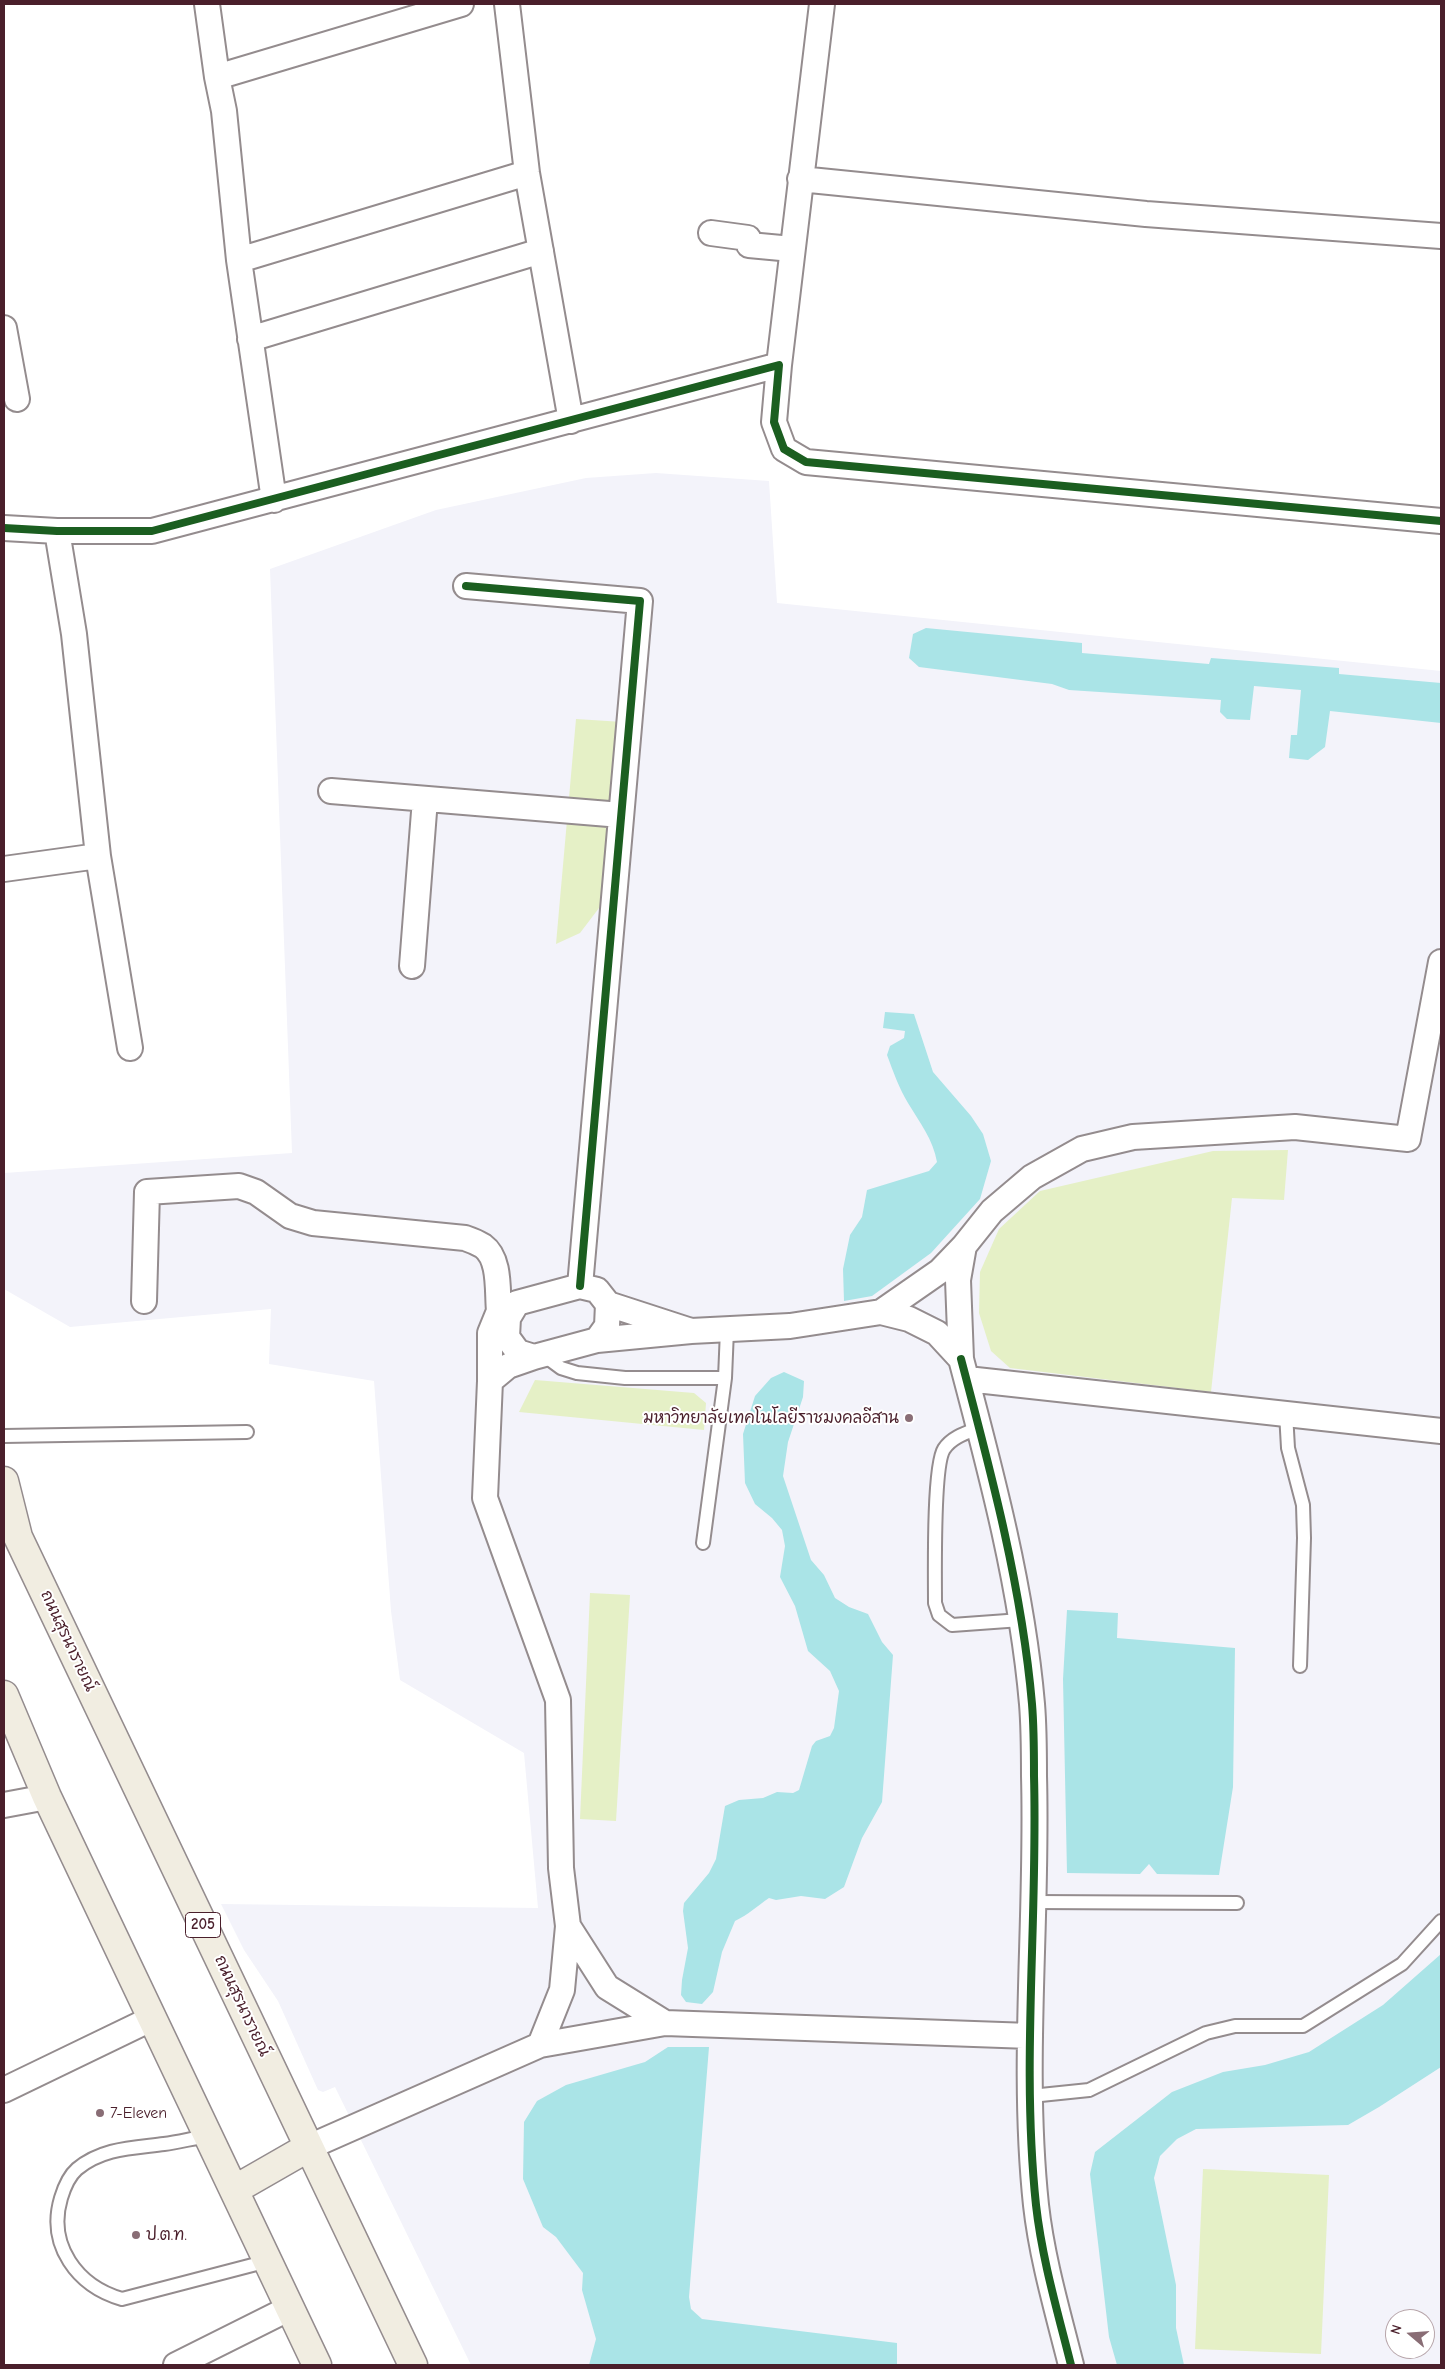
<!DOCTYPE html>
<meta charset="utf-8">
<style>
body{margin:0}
#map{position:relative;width:1445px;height:2369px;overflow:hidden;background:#fff;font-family:"Comic Neue",sans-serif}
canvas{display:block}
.frame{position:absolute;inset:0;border:5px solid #4a1f2b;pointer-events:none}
.north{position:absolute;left:1385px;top:2309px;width:50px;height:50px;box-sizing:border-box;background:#fff;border:1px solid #b7a5aa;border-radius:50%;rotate:288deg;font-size:14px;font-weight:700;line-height:20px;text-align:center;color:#4a1f2b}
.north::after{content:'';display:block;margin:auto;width:18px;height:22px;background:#896d75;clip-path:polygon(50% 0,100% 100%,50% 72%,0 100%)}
</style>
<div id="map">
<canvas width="1445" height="2369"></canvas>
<div class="frame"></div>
<div class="north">N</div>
</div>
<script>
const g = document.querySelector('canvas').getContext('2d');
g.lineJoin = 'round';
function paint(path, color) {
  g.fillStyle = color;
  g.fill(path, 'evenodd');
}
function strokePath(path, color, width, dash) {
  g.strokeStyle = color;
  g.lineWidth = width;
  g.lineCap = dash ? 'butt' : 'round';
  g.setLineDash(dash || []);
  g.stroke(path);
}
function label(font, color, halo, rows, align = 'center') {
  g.font = font + ' "Comic Neue","Playpen Sans Thai",sans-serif';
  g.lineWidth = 4;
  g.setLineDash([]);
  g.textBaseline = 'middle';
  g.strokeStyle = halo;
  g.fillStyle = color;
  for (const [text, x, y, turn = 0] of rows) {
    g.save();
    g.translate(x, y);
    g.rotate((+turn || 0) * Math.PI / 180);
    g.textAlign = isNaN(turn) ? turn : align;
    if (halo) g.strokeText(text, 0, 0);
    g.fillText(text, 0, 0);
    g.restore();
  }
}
paint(new Path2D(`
 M656,473L769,481L777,603L1441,671V2365H471L335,2087L323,2092L318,2090L278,2001L244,1950L221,1904L538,1908L524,1753L400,1680L391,1611L374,1381L269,1364L271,1309L70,1327L4,1289V1173L292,1153L270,569L436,510L586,478ZM1395,2319H1425V2349H1395Z`), '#f3f3fa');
paint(new Path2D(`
 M576,719L623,722L610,878L599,908L580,933L556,944Z
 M1288,1150L1284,1200L1232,1198L1211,1392L1010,1368L991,1351L979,1313L980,1272L999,1229L1040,1191L1213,1151Z
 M535,1380L694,1393L706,1403L704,1430L519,1412Z
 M590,1593L630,1595L616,1821L580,1819Z
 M1203,2169L1329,2175L1321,2354L1195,2349Z`), '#e5f0c6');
paint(new Path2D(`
 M926,628L1082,643V653L1209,664L1211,658L1339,668V674L1441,683V723L1330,711L1325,747L1308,760L1289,758L1291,735H1297L1301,690L1254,686L1250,720L1227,719L1220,712L1221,700L1069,690L1052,684L919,667L909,658L913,634Z
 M885,1012L914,1014L933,1072L971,1116L983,1134L991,1161L980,1199L931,1253L872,1296L844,1301L843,1269L850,1235L862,1217L867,1190L929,1171L937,1162C933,1139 920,1123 908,1103C899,1088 893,1071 887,1055L890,1046L904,1038L905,1031L883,1028Z
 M784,1372L804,1381L803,1397L788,1442L783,1476L811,1560L824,1575L835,1598L849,1607L868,1614L882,1642L893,1655L882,1802L862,1838L844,1887L825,1899L801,1896L776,1900L769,1898C757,1906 748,1915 735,1921L722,1952L713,1992L702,2004L686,2002L681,1995L682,1980L688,1948L683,1911L684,1903L709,1873L716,1859L725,1806L739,1800L763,1798L777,1792L793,1793L799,1790L812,1746L816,1741L830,1736L834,1728L839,1691L830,1671L808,1651L795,1606L780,1577L785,1546L782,1530L772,1518L755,1504L745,1483L743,1434L755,1396L771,1378Z
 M1067,1610L1118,1613L1117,1638L1235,1648L1233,1787L1219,1875L1157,1874L1149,1864L1140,1874L1067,1873L1063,1679Z
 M1441,1954V2067L1379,2107L1348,2125L1196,2129L1177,2139L1160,2156L1154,2178L1176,2285V2328L1184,2365H1117L1109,2337L1090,2174L1095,2152L1172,2092L1223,2072L1265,2065L1309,2052L1383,2005Z
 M668,2047H709L689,2297L691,2309L702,2319L897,2343V2365H589L596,2339L582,2290L583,2273L556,2237L543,2227L523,2179L524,2122L537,2101L566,2085L645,2062Z`), '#aae4e7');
const service = new Path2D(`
 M542,1354L561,1368L577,1373L625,1378H725L727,1330
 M1286,1413L1288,1448L1303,1505L1304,1538L1300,1666
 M979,1428C966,1433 952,1437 944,1449C933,1466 935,1577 935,1603L939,1615L952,1625L1021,1620
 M4,1436L247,1432
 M703,1543L725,1378
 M1034,1902L1237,1903
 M1031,2096L1089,2090L1206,2033L1235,2026H1303L1402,1964L1441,1921
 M208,2136C194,2138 179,2142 164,2144C133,2148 102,2148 77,2169C69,2176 64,2188 61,2198C47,2245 77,2286 122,2299L268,2261`);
const minor = new Path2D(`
 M207,4L217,77L224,111L239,260L274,500
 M507,4L527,173L571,421
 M217,77L461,4
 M800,179L1146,214L1441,236
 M711,233L748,238L749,245L792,249
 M239,260L527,173
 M4,328L17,399
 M250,339L541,251
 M779,365L822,4
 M4,528L57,531H152L779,365L774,422L784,449L806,462L1441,521
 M57,531L74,634L98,856L130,1048
 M466,586L640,601L580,1286
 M331,791L621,815
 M4,869L98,856
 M412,966L425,799
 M964,1246L992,1211L1032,1177L1082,1149L1133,1137L1295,1127L1408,1139L1441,962
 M580,1286L597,1290L608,1304L607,1326L597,1340L534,1357L518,1352L507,1337L508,1318L517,1303Z
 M144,1301L147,1192L239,1186L256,1192L290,1216L313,1223L465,1238C471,1240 478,1243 483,1246C501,1259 497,1292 499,1311
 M508,1307L499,1311L490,1333V1381L508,1366L534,1357
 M691,1331L790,1326L881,1312L940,1271L964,1246L958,1280L961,1359L937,1333L909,1319L881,1312
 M597,1340L691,1331L608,1304
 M961,1359C991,1472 1022,1588 1032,1704C1034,1728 1034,1752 1034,1776C1038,1919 1021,2063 1036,2205C1042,2259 1058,2313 1071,2365
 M967,1379L1441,1431
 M490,1381L485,1498L558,1700L561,1868L568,1926L562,1990L540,2045
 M4,1805L47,1797
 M568,1926L607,1987L665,2023
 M4,2090L153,2018
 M309,2147L540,2045L665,2023L1030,2036
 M176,2365L290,2308`);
const primary = new Path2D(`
 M4,1481L18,1537L413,2365
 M4,1695L47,1797L317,2365
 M234,2190L309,2147`);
strokePath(service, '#948c8e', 16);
strokePath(minor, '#948c8e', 28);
strokePath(primary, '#948c8e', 31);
strokePath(service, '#fff', 12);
strokePath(minor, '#fff', 24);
strokePath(primary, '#f1ede1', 28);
strokePath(new Path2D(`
 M4,528L57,531H152L779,365L774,422L784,449L806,462L1441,521
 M466,586L640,601L580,1286
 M961,1359C991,1472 1022,1588 1032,1704C1034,1728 1034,1752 1034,1776C1038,1919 1021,2063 1036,2205C1042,2259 1058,2313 1071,2365`), '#1b5e20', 8);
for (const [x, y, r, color] of [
 [909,1418,5,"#896d75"],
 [100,2113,5,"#896d75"],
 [136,2235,5,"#896d75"]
]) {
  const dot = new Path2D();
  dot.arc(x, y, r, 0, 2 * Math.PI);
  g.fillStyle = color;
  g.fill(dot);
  strokePath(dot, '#fff', 2);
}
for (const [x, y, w] of [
 [203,1925,35]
]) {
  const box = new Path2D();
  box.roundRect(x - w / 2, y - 12.5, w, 25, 4);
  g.fillStyle = '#fff';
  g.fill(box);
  strokePath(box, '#4a1f2b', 1);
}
label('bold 15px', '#4a1f2b', null, [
 ["205",203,1925]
]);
label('16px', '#4a1f2b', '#fff', [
 ["มหาวิทยาลัยเทคโนโลยีราชมงคลอีสาน",899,1418,"right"],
 ["7-Eleven",110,2113],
 ["ป.ต.ท.",146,2235]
], 'left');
label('16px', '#4a1f2b', '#fff', [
 ["ถนนสุรนารายณ์",68,1641,65],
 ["ถนนสุรนารายณ์",242,2006,65]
]);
</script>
